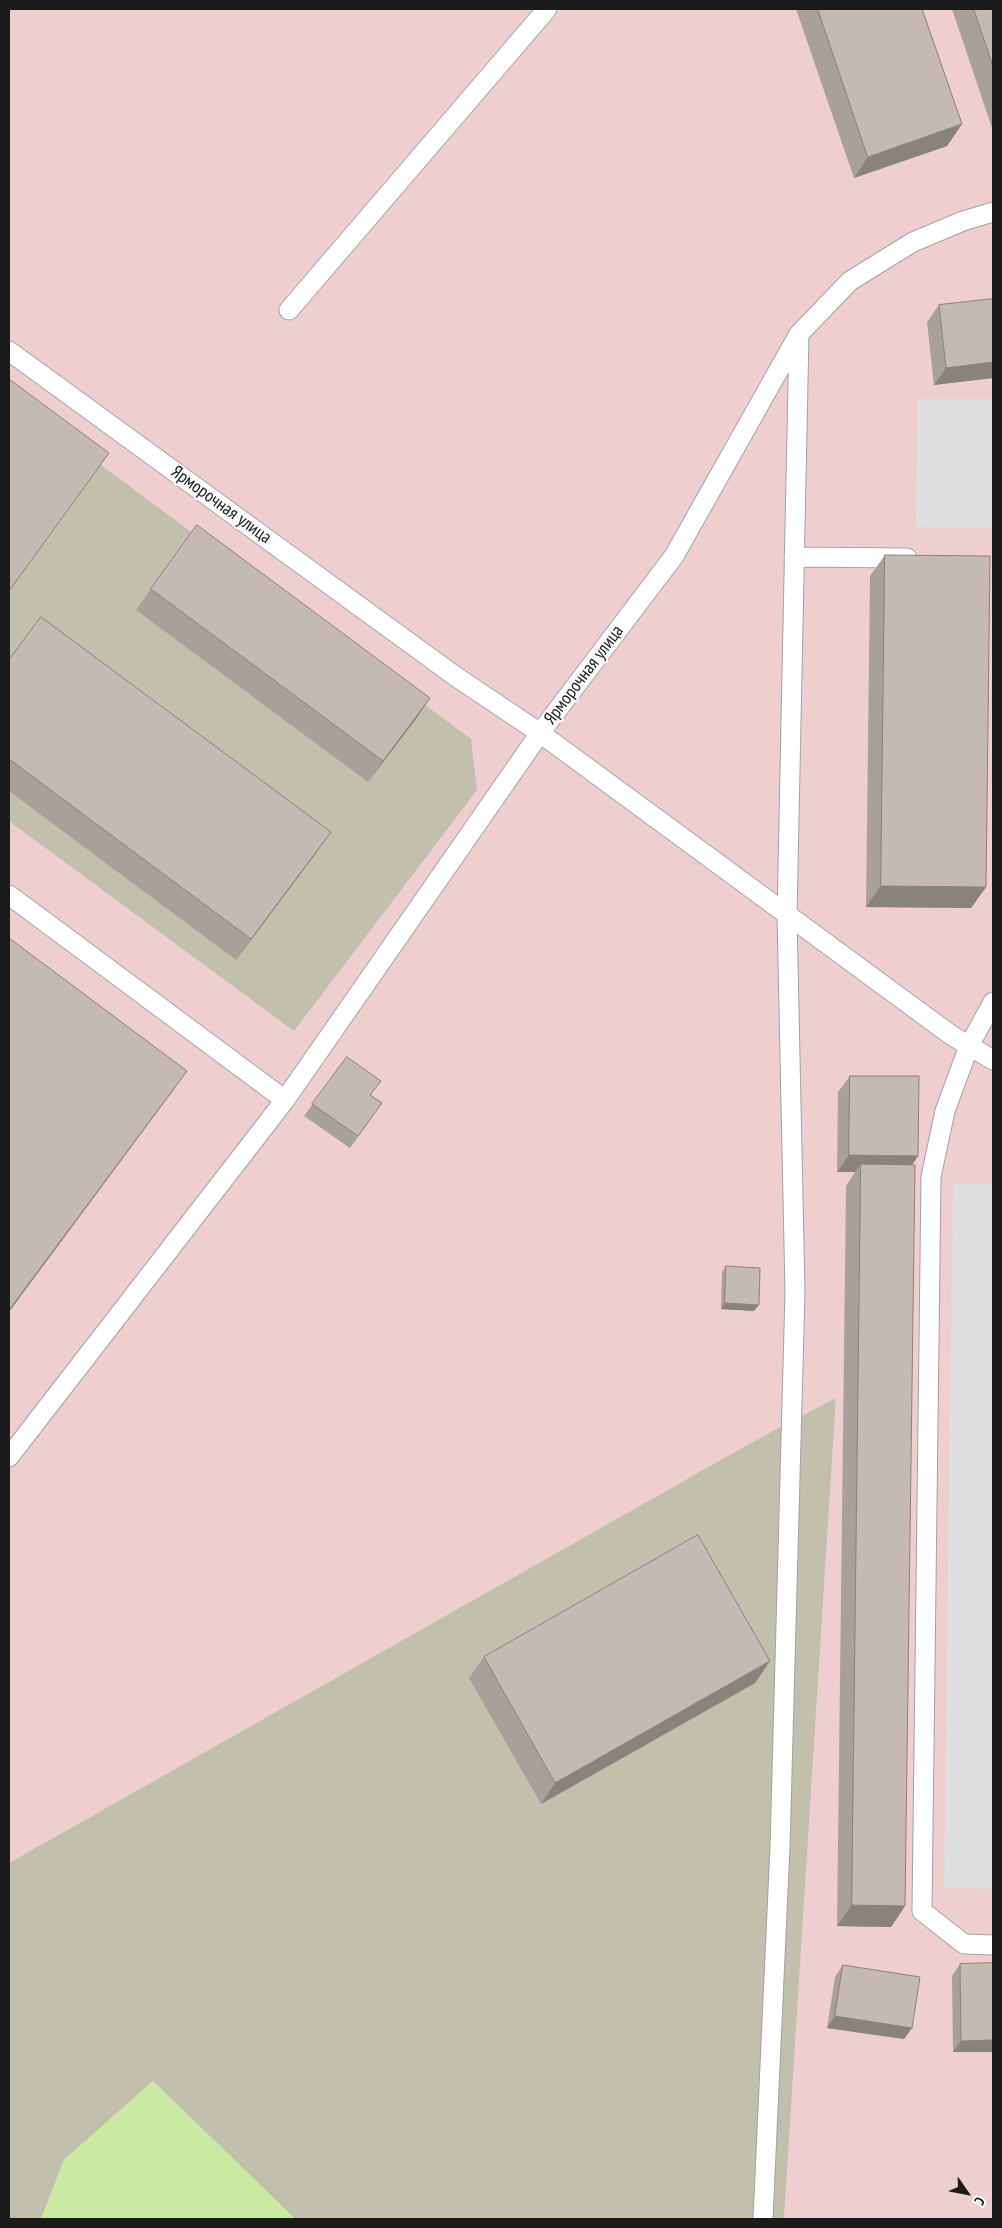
<!DOCTYPE html>
<meta charset="utf-8">
<style>
body{margin:0}
#map{position:relative;width:1002px;height:2228px;overflow:hidden;background:#ede8e0;font-family:"PT Sans Narrow",sans-serif}
canvas{display:block}
.frame{position:absolute;inset:0;border:10px solid #1b1b1b;pointer-events:none}
.north{position:absolute;left:942px;top:2168px;width:50px;height:50px;-webkit-text-stroke:4px #fff;paint-order:stroke;rotate:123deg;font-size:14px;font-weight:700;line-height:20px;text-align:center;color:#1b1b1b}
.north::after{content:'';display:block;margin:auto;width:18px;height:22px;background:#1b1b1b;clip-path:polygon(50% 0,100% 100%,50% 72%,0 100%)}
</style>
<div id="map">
<canvas width="1002" height="2228"></canvas>
<div class="frame"></div>
<div class="north">С</div>
</div>
<script>
const g = document.querySelector('canvas').getContext('2d');
g.lineJoin = 'round';
function paint(path, color) {
  g.fillStyle = color;
  g.fill(path, 'evenodd');
}
function strokePath(path, color, width, dash) {
  g.strokeStyle = color;
  g.lineWidth = width;
  g.lineCap = dash ? 'butt' : 'round';
  g.setLineDash(dash || []);
  g.stroke(path);
}
function label(font, color, halo, rows, align = 'center') {
  g.font = font + ' "PT Sans Narrow",sans-serif';
  g.lineWidth = 4;
  g.setLineDash([]);
  g.textBaseline = 'middle';
  g.strokeStyle = halo;
  g.fillStyle = color;
  for (const [text, x, y, turn = 0] of rows) {
    g.save();
    g.translate(x, y);
    g.rotate((+turn || 0) * Math.PI / 180);
    g.textAlign = isNaN(turn) ? turn : align;
    if (halo) g.strokeText(text, 0, 0);
    g.fillText(text, 0, 0);
    g.restore();
  }
}
paint(new Path2D(`
 M9,9H993V2219H784L836,1399L756,1440L9,1863Z`), '#efcecf');
paint(new Path2D(`
 M9,397L471,739L477,790L294,1031L9,821Z
 M836,1398L784,2219H295L153,2081L64,2160L41,2219H9V1863L756,1440Z`), '#c2c0ac');
paint(new Path2D(`
 M153,2081L295,2219H41L64,2160Z`), '#caeaa3');
paint(new Path2D(`
 M918,399H993V528L916,527Z
 M953,1184H993V1889L944,1888Z`), '#dfdfdf');
const lane = new Path2D(`
 M289,310L547,9
 M9,351L455,676L540,733L951,1035L993,1060
 M794,557L907,558
 M9,895L285,1100
 M993,1002L969,1046L945,1111L931,1177L922,1911L964,1944L993,1945
 M9,1457L285,1100L540,733L674,556L799,334L850,281L913,242L963,221L993,212
 M763,2219L780,1847L795,1292L787,915L799,334`);
strokePath(lane, '#a2a2a2', 21);
strokePath(lane, '#fff', 19);
paint(new Path2D(`
 M796,9H922L962,124L947,146L854,178Z
 M952,9H993V131Z
 M993,299V378L934,385L927,322L939,305Z
 M885,555L986,887L971,908L866,907L870,576Z
 M151,589L430,698L368,782L136,610Z
 M9,660L331,832L316,853L236,960L9,791Z
 M347,1057L371,1095L382,1103L350,1148L304,1116Z
 M850,1076L912,1165L905,1906L891,1927L837,1926L846,1186L855,1172H837L838,1092Z
 M726,1266L754,1311L721,1309L722,1272Z
 M484,1657L770,1661L755,1683L541,1804L469,1678Z
 M993,1963V2052H953L952,1976L960,1964Z
 M843,1965L912,2028L904,2039L827,2028L835,1977Z`), '#a9a09a');
paint(new Path2D(`
 M962,124L947,146L854,178L868,157Z
 M993,362V378L934,385L946,368Z
 M430,698L416,719L368,782L383,761Z
 M331,832L316,853L236,960L251,939Z
 M881,886L986,887L971,908L866,907Z
 M187,1071L172,1092L9,1312V1310Z
 M849,1155L918,1156L907,1173L861,1164L855,1172H837Z
 M725,1303L759,1305L754,1311L721,1309Z
 M770,1661L755,1683L541,1804L555,1783Z
 M852,1905L905,1906L891,1927L837,1926Z
 M835,2016L912,2028L904,2039L827,2028Z
 M993,2040V2052H953L961,2041Z`), '#8a827d');
const building = new Path2D(`
 M818,9H922L962,124L868,157Z
 M974,9H993V66Z
 M993,299V362L946,368L939,305Z
 M9,379L109,453L9,591Z
 M197,525L430,698L383,761L151,589Z
 M885,555L990,556L986,887L881,886Z
 M41,617L331,832L251,939L9,759V660Z
 M9,938L187,1071L9,1310Z
 M347,1057L381,1081L370,1095L382,1103L358,1136L312,1104Z
 M850,1076H919L918,1156L849,1155Z
 M861,1164L915,1165L905,1906L852,1905Z
 M726,1266L760,1268L759,1305L725,1303Z
 M698,1535L770,1661L555,1783L484,1657Z
 M993,1963V2040L961,2041L960,1964Z
 M843,1965L920,1977L912,2028L835,2016Z`);
paint(building, '#c5bab3');
strokePath(building, '#8a827d', 1);
label('18px', '#1b1b1b', '#fff', [
 ["Ярморочная улица",221,505,36],
 ["Ярморочная улица",584,675,-53]
]);
</script>
